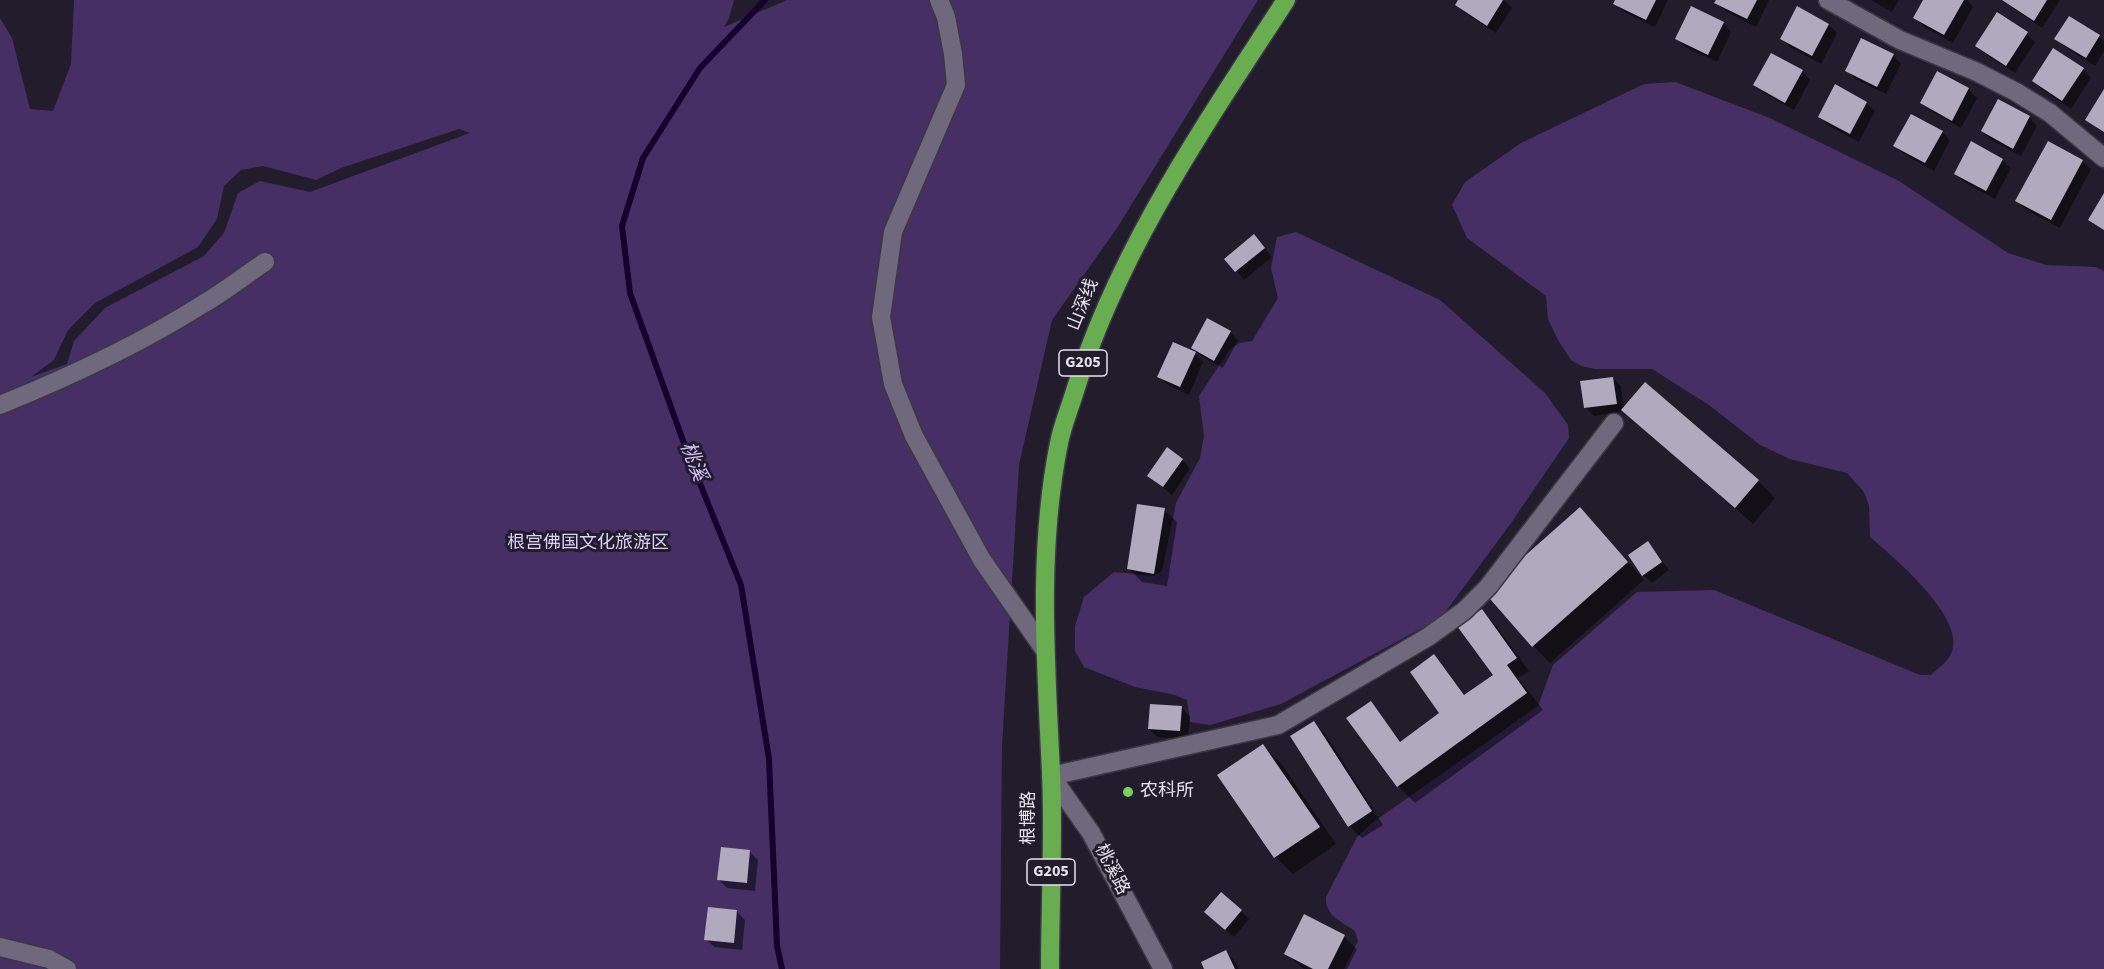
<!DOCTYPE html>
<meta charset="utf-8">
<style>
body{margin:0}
canvas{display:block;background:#221c2c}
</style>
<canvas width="2104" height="969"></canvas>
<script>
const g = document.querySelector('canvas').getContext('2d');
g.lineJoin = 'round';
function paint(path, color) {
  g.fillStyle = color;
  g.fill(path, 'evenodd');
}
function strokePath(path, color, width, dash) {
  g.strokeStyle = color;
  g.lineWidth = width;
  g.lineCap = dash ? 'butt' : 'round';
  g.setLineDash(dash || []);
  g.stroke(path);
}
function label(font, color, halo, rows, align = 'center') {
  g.font = font + ' "Source Sans 3","Noto Sans SC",sans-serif';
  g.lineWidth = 6;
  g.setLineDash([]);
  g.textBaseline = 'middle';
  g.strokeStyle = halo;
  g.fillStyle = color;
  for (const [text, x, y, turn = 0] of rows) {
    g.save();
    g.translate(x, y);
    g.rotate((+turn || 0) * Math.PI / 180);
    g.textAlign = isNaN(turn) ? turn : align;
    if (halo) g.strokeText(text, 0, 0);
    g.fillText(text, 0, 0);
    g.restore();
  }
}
paint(new Path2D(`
 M74,0H734L729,18L724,27L787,0H1258L1117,228L1052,320L1019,465L1002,746L1000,969H0V18L12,38L30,109L53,111L71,64ZM459,129L470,133L310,192L260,181L238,193L224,233L204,256L105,308L74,341L67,364L31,377L54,360L68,330L95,303L198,247L217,219L224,186L241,170L263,166L316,180L341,168Z
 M1675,82L1770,118L1899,181L2008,253L2046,265L2096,267L2104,271V969H1344L1358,941L1355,931C1341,921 1325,916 1326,897L1357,837L1372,823L1538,706L1553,665L1637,592L1714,590L1920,675H1931C1937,669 1946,663 1950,656C1971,621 1893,557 1870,537L1869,506L1864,492L1847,473L1790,459L1760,445L1709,405L1652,369H1595L1581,366L1571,360L1558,340L1548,319L1546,296L1467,238L1452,205L1465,182L1521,143L1644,84Z
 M1296,232L1440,300L1545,393L1568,425L1569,438L1511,523L1441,618L1281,704L1210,725L1190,722L1187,700L1175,695L1135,687L1084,667L1075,651V626L1084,597L1114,572L1154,576L1162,571L1176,503L1200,458L1204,436L1199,396L1230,349L1240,343L1252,341L1278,298L1271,268L1277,237Z`), '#452f64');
paint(new Path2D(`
 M1460,0H1504L1512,8L1496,33L1465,13L1457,5Z
 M1617,0H1668L1655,27L1624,12L1615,4Z
 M1718,0H1769L1756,27L1725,11L1716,3Z
 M1871,0H1899L1892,12Z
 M1925,0H1967L1973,7L1953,43L1923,26L1915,17Z
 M2006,0H2060L2042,28L2014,9Z
 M1798,8L1829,25L1837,33L1821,64L1790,47L1782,38Z
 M1723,23L1731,32L1717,62L1685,47L1677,39Z
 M2027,34L2035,42L2015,73L1985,54L1977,46Z
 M2099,36L2104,41V51L2095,66L2065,47L2056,39Z
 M1893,55L1901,64L1886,94L1855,79L1847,70Z
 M2083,69L2091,78L2071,109L2042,90L2034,81Z
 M1802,71L1810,80L1794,110L1764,93L1755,85Z
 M1938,73L1968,89L1977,98L1961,128L1930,111L1922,103Z
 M1866,103L1875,111L1859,142L1828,125L1820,117Z
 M2029,117L2037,126L2021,156L1991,140L1982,131Z
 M1942,132L1950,140L1934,171L1904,154L1895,146Z
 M2048,143L2082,161L2091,169L2060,228L2025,209L2017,201Z
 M2002,160L2011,168L1995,199L1964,182L1956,174Z
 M1254,236L1272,257L1244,280L1226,259Z
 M1230,332L1238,340L1223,368L1201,356L1192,348Z
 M1195,354L1203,362L1189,395L1168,385L1159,377Z
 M1613,378L1621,387L1624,409L1645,384L1758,481L1775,498L1753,524L1625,411L1594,416L1585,407Z
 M1182,460L1190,469L1172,495L1149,476Z
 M1580,509L1644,580L1550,663L1533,646Z
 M1164,510L1177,522L1167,586L1142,582L1129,569Z
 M1648,543L1669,570L1652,583L1643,575Z
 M1481,611L1494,623L1529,671L1518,678L1543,710L1415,803L1398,786L1371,703L1402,743L1442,713L1434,656L1466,696L1495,675Z
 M1181,707L1190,716L1188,739L1158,737L1149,729Z
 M1313,722L1326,735L1383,825L1362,838L1349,826Z
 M1263,746L1280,762L1336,844L1293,874L1276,857L1219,776Z
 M750,852L758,860L755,891L727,888L719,880Z
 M736,911L745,920L742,950L714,947L706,939Z
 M1241,911L1249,919L1234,937L1214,920Z
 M1305,916L1344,937L1357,949L1347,969H1304L1285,953Z
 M1226,952L1234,960L1239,969H1206Z`), '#0007');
strokePath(new Path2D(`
 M765,0L700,68L643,158L622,226L630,293L686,449L741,585L769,759L777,946L782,969`), '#16002f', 6);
paint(new Path2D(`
 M1458,0H1503L1487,26L1455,5Z
 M1615,0H1656L1646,20L1613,4Z
 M1716,0H1757L1747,19L1714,3Z
 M1923,0H1964L1944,35L1913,18Z
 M2002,0H2047L2034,21Z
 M1691,6L1724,22L1708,55L1675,39Z
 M1797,6L1829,24L1812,56L1780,39Z
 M1997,12L2028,32L2006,66L1975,46Z
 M2069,16L2100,35L2086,58L2054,39Z
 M1861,38L1894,54L1877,87L1845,71Z
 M2053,48L2084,68L2062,101L2032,81Z
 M1771,53L1803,70L1785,103L1753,85Z
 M1937,71L1969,88L1952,121L1920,103Z
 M1835,84L1867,102L1850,134L1818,117Z
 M2104,89V132L2085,120Z
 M1998,99L2030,116L2013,149L1981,131Z
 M1911,114L1943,131L1925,163L1893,146Z
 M1971,141L2003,159L1986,191L1954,174Z
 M2048,141L2083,160L2051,220L2015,201Z
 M2104,193V230L2088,220Z
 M1254,234L1265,248L1235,272L1224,259Z
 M1207,318L1231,331L1214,361L1191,348Z
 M1173,342L1196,352L1180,387L1157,377Z
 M1613,377L1617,404L1584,408L1580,381Z
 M1645,382L1759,480L1735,508L1621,410Z
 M1167,447L1183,459L1163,487L1147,476Z
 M1137,504L1165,508L1154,574L1127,569Z
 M1580,507L1628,562L1532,647L1484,592Z
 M1648,541L1662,562L1642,576L1628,555Z
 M1482,609L1517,658L1507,665L1527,693L1397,787L1346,718L1371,701L1400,742L1439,713L1410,672L1434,654L1464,695L1493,675L1457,626Z
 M1150,704L1182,706L1180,731L1148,729Z
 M1314,721L1372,811L1348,827L1290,736Z
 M1263,744L1320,827L1274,858L1217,775Z
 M721,847L750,850L747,883L717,880Z
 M1221,892L1242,910L1225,930L1204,912Z
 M708,907L737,910L734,943L704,940Z
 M1304,914L1345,935L1328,969H1313L1284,954Z
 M1226,950L1235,969H1204L1201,962Z`), '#b1aabf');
const minor = new Path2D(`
 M939,0L946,17L953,54L956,85L893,232L881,317L893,384L914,436L982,560L1044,649
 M1828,0L1900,40L1977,72L2016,92L2050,113L2104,158
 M0,405C69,377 140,344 203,304C224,292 244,276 265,262
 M0,947L49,959L67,969
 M1163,969L1091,833L1051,776L1278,725L1428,637L1464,611L1488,587L1614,423`);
const highway = new Path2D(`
 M1050,969C1050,904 1054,838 1051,773C1046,663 1037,552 1059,443C1062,427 1069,410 1074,394C1118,250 1205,125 1286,0`);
strokePath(minor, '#3c3744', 21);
strokePath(highway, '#3c3744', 21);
strokePath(minor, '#70697d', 18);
strokePath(highway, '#68ae50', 18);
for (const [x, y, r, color] of [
 [1128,792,6,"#78d259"]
]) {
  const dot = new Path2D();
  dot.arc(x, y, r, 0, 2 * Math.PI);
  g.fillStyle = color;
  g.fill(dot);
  strokePath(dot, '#221c2c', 2);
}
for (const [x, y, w] of [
 [1083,363,48],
 [1051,872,48]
]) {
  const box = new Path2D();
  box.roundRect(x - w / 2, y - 13, w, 26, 4.5);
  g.fillStyle = '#221c2c';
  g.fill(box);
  strokePath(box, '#e6e2ed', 1.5);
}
label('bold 16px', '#e6e2ed', null, [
 ["G205",1083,363],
 ["G205",1051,872]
]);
label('18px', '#e6e2ed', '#221c2c', [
 ["山深线",1084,305,-68],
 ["根博路",1030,818,-90],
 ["桃溪路",1111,870,63]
]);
label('18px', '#dfd0fa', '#221c2c', [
 ["根宫佛国文化旅游区",588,544]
]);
label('18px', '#e6e2ed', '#221c2c', [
 ["农科所",1140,792]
], 'left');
label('italic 20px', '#d4bdfb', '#221c2c', [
 ["桃溪",692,462,68]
]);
</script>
